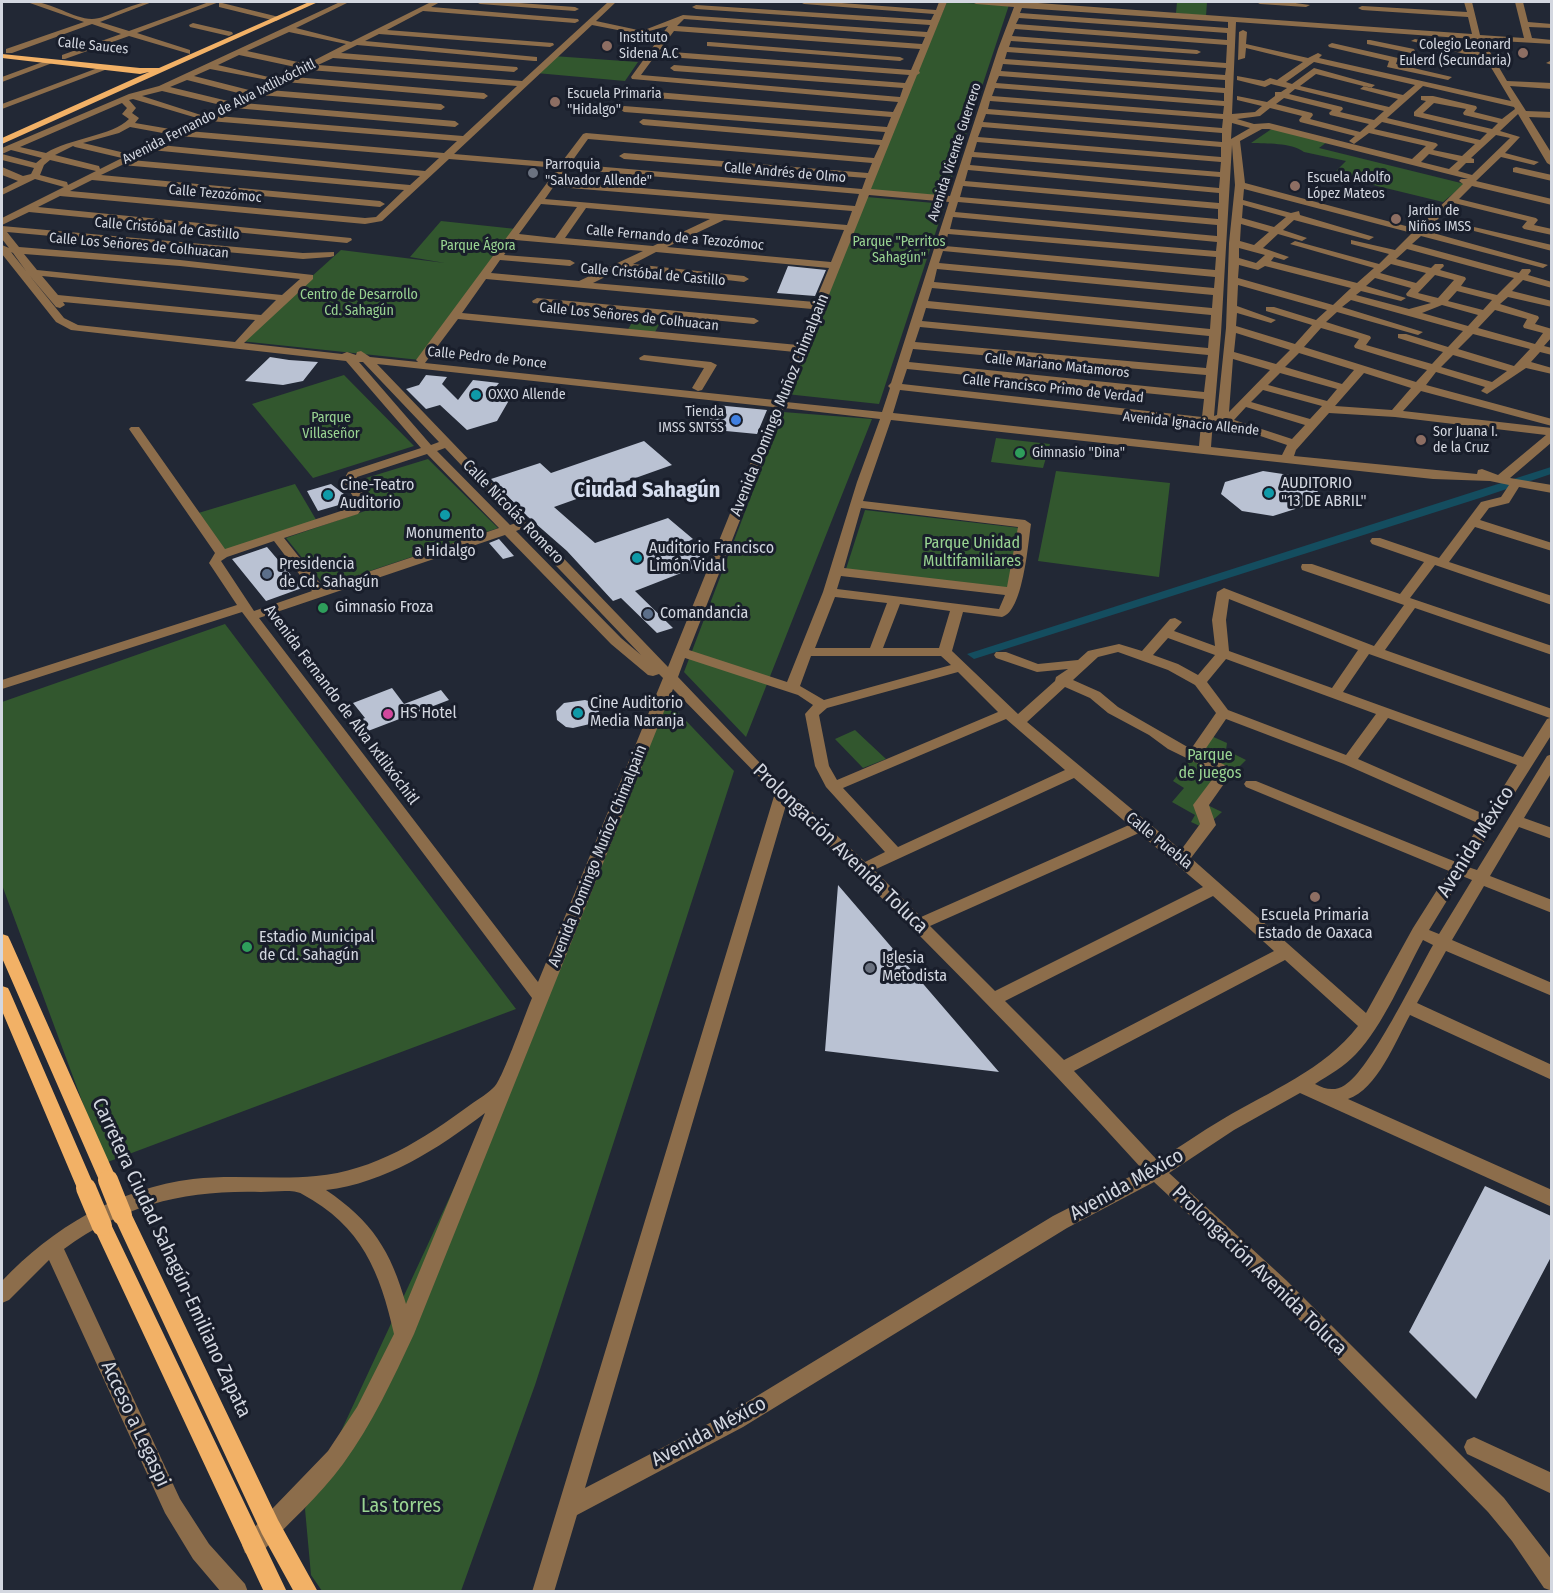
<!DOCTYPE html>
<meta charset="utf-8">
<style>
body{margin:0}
#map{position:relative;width:1553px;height:1593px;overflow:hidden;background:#222835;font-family:"Fira Sans Condensed",sans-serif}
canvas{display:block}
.frame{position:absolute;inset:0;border:3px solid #d3d7e0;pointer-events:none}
</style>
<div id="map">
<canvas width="1553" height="1593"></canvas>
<div class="frame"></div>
</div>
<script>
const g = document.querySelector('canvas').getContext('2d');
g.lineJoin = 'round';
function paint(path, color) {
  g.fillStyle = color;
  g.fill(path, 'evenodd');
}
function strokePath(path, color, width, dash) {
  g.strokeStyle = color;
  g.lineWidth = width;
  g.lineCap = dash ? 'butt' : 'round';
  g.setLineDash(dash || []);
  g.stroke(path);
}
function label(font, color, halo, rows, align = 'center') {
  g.font = font + ' "Fira Sans Condensed",sans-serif';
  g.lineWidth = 6;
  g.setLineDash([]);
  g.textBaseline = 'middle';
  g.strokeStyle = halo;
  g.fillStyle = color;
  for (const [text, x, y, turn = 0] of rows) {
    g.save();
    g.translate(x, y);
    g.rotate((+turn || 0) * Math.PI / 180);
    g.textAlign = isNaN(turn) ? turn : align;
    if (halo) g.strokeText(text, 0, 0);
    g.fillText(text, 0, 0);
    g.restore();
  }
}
paint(new Path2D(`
 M947,2L1009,5L945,198L867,190Z
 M1177,2H1207L1206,16L1176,13Z
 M553,56L638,62L625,81L536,73Z
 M1273,128L1327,142L1319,148L1465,184L1443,202L1332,175L1346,161L1304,152C1290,142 1267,144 1251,143Z
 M867,197L945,204L879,404L786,394Z
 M441,221L516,229L420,360L240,341L341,250L445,263L410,257Z
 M636,316L662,319L654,334L627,331Z
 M344,375L414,446L313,478L252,404Z
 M783,412L872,419L746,737L684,672Z
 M996,438L1050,444L1043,468L991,462Z
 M428,459L498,528L325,586L286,538L365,511L370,504L366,478Z
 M1056,471L1170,483L1159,577L1038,561Z
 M295,484L318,523L222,554L195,514Z
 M865,510L1020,528L1008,589L846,569Z
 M225,624L516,1009L105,1163L2,885V702Z
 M661,704L672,706L734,771L535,1385L461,1591H322L311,1575L305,1509L537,1009Z
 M855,730L886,759L863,768L835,739Z
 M1209,735L1227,743L1226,750L1246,760L1203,803L1222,812L1204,828L1191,822L1195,815L1172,802L1184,788L1173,781Z`), '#32572e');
paint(new Path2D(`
 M1551,467V474L1483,497L974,659L967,654Z`), '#144d5f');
paint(new Path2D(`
 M788,266L826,270L815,296L777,293Z
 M270,357L289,360L318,362L303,381L283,385L245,381Z
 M426,375L447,377L442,384L458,400L473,380L499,383L495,388L515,390L497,421L467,430L440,405L426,409L406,389L419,385Z
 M716,405L767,410L757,434L705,429Z
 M644,441L672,465L554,507L595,543L668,518L693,539L685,543L707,563L635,591L673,628L657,633L621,598L613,601L567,551L527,516L491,479L540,463L551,473Z
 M1263,471L1296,476L1318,491L1308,505L1273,516L1242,511L1221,494L1225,482Z
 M331,484L353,501L318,511L307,491Z
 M499,539L514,556L503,559L489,543Z
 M267,547L302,588L266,601L232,559Z
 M392,688L404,704L441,690L449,700L368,731L360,720L365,718L353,703Z
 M585,700L592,702L599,710L598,719L594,723L573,728L566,727L557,720L556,711L564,703Z
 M838,885L999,1072L825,1051Z
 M1485,1186L1551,1216V1257L1476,1399L1409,1332Z`), '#bac2d3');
paint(new Path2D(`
 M27,2C50,0 72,19 92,19C107,19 131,2 152,2L100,22L129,31L209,2H219L137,33L190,50V54L129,36L65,59H62V55L121,34L92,24L12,53H6V49L84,22Z
 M340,2H349L296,28L351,42L431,2H440L431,7L578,19L579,21L575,23L423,11L387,30L553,43L554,45L550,47L379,34L365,41L537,57V61H534L357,45L341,53L517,67L518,69L514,72L333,58L318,65L522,81L608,2H616L596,21L638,30L647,29L683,15L927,32L930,25L696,9L692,7L696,5L931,20L934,14L804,4L800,2H828L936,10L939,2H947L919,71L920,73L917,75L871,189L950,196L998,49L1014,7L976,4L972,2H1024L1472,34L1468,17L1362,10L1358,8L1362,6L1467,12L1464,2H1472L1480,35L1524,38L1515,2H1523L1528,22L1552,24V28L1529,27L1532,38L1552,40V44L1483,40L1507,81L1552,83V89L1510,86L1526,111L1552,112V118L1529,117L1552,154V166L1547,163L1518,114L1500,131L1520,137L1505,153L1539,162L1534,165L1501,157L1476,181L1552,199V205L1472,186L1459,199L1536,218L1538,220L1534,225L1552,229V235L1524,229L1522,227L1527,221L1454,203L1426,231L1548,265L1543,268L1421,236L1412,244L1519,273L1522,269H1530L1531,271L1528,275L1552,282V288L1523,280L1512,291L1552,301V307L1508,297L1500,304L1538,316L1539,318L1535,324L1552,329V337L1544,346L1552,348V355L1540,352L1531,362L1552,368V374L1526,368L1487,394L1481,391L1485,387L1436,372L1426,385L1552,419V426L1421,391L1403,411L1552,428V442L1510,478L1552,485V493L1519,487L1509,503L1489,508L1480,520L1552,543V551L1475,527L1449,562L1552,596V605L1435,565L1410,598L1552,646V655L1415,608L1385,650L1552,709V734L1468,867L1477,870L1547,756L1552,754V772L1524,818L1552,828V839L1519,827L1490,876L1552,900V913L1484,886L1452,940L1552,983V996L1446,951L1417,1003L1552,1065V1080L1410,1015C1396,1040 1377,1090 1348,1099L1552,1190V1207L1300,1093L1234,1130L1169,1173L1286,1280L1504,1498L1552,1560V1591L1544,1588L1512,1541L1488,1512L1272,1292L1154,1182L1067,1228L743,1427L577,1515L554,1592H532L775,793L673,689L414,1334C393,1379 372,1424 343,1464C319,1497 288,1523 261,1553L253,1556L245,1553L242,1545L245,1537L328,1451L357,1407L394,1334C380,1272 362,1226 302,1194C293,1189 273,1192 261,1192C185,1190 126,1204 64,1249L180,1499L209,1544L245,1584L248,1592H221L193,1559L165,1513L49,1260L9,1300L2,1303V1281C52,1228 119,1188 193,1179C234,1174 275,1180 316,1176C374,1171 424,1139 470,1105C478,1099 489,1093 495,1086C502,1080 526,1012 532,998L242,612L2,689V680L237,605L209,563L215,553L129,429L131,427H139L225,549L350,508L356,501L343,481L348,472L421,448L346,361L71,330L56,322L2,254V245L9,248L2,239V226L303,253L334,252V256L330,257L303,259L7,232L19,247L180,260L313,275V279L244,343L342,354L347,352L356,355L357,352L361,351L370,357L418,362L416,360L558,168L449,159L382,221L365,224L60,196L38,207L351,238L352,240L347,243L29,212L2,225V218L64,187L35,179L2,195V189L18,181L2,175V167L23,176L31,174L34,168L2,160V154L36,163L42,158L11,150L2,154V148L129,94L159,86ZM1022,8L1228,22V28L1020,13ZM1019,18L1227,33V40L1016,24ZM684,19L925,37L922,44L677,26ZM1236,22L1474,39L1483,53L1415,39L1411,41L1486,59L1511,101L1319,58L1322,55L1318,53L1308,58L1246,44L1247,32L1243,30L1239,32L1238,60L1245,58L1246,48L1303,62L1277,80L1270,78L1264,81L1237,76V80L1265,87L1271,84L1287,88L1281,92H1275V96L1267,102L1237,96V100L1262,106L1255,112L1232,114ZM592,25L638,34L668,26L631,77L632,79L898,102L893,112L656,92L652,95L656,98L891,117L887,127L624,106L620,109L624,112L885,132L882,140L643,119L639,122L643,125L880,145L874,158L586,133L583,134L561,163L454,154ZM1015,29L1227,45L1226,63L1009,47L1011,41L1197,54L1201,52L1197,50L1012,36ZM674,31L920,49L911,70L659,51ZM289,32L346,44L307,64L247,51ZM1007,52L1226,68L1225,75L1005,59ZM239,55L300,68L277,79L218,65ZM655,56L909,75L905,83L674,65L670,68L674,71L903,88L900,97L641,75ZM1314,62L1415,85L1403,95L1364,86L1360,89L1398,99L1389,107L1300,86L1316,74L1371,88L1375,85L1314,68L1292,84L1286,82ZM1003,64L1225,80V88L1001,71ZM210,69L273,81L249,93V90L194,76ZM309,70L517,86L463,136L217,116L234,108L455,127L459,124L455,121L243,103L260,95L441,110L445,107L441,104L269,90L285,82L484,99L488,96L484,93L294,77ZM999,76L1224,93V101L996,83ZM187,80L246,95L247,94L229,104L228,101L170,87ZM1423,86L1514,107L1515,109L1502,119L1474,112L1477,108L1476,106L1433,96H1421V100L1426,101L1414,112V116L1487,133L1480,140L1387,118ZM995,88L1224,106L1223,114L992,96ZM1295,89L1384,111L1374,120L1340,112L1343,109L1342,107L1289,94ZM162,91L225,106L204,116L142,96ZM1284,98L1332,110L1329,113L1330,115L1369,124L1360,132L1310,119L1313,115L1312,113L1276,104ZM133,99L197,118H199L176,130L135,123L139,118L132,113L136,108L129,100ZM990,101L1223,119L1222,128L988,109ZM122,103L127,108L122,114L129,119C112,136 70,138 46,153L20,147ZM1434,103L1466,109L1463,113L1464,115L1498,123L1492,129L1423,113ZM1270,108L1302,116L1299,120L1300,122L1355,136L1349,141L1354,144L1369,133L1426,146L1412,159L1269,123L1254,124L1237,119L1260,116ZM986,114L1222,133V142L983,122ZM209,121L457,141L444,153L188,131ZM1382,122L1475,144L1462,156L1433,150L1438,145L1436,143L1374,129ZM1232,123L1250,128L1231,139ZM130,127L168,134L126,155L125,153L83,143L119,133ZM982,127L1221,147V157L978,137ZM1262,129H1269L1468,179H1461L1459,181L1463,184L1417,229L1245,183L1240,141ZM1496,135L1510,138L1472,175L1458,171L1466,163H1474V159L1471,158ZM179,136L439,158L425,171L160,145ZM588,139L872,163L868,173L624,153L619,156L624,159L866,178L862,189L570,164ZM977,142L1221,162L1220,172L974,152ZM1232,145L1235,185L1229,243L1226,328L1217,415L1214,416L1221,333ZM73,146L75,147L122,158L100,169L99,166L55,155ZM151,150L420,176L410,185L131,160ZM1429,154L1458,161L1449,169L1421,162ZM972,157L1220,177L1219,188L970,165ZM50,160L96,171L68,185L67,182L40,175L44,165ZM122,165L404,190L376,217L365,218L70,191L92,180L380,207L385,204L380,201L101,175ZM567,169L859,194L855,206L558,181ZM968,170L1219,193V203L965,181ZM554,186L557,187L852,211L847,225L545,199ZM963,186L1218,209V219L960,197ZM1244,189L1412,233L1395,250L1351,240V244L1389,254L1379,264L1295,241L1290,244L1374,268L1357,283L1271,261L1274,257L1284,260L1289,257L1263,248L1278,234L1302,241L1307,238L1283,230L1294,220L1369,240L1374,237L1300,215L1299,211L1291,213L1243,200ZM869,195L949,202L891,383L888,386L890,388L882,412L786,402ZM958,202L1217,225V236L955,212ZM541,204L577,207L555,238L519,234ZM1243,205L1286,217L1274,227L1242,218ZM586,208L710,219L653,246L565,238ZM953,217L1217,242L1216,251L950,229ZM724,220L844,230L831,262L667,247ZM1241,224L1269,232L1254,245L1240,241ZM948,234L1216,257L1215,270L945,246ZM515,240L643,251L579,281L491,273L500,260L570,266L575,263L570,260L504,255ZM1239,248L1265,255L1256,263L1239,258ZM1407,249L1514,278L1497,295L1461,286L1466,279L1465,277L1440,270L1444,266L1443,264H1435L1431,268L1396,259ZM943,251L1215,277L1214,288L939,263ZM11,252L13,253L26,271ZM656,252L829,268L815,302L593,283L623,268L744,282L749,279L744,276L633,264ZM24,254L180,266L300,279L282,295L37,270ZM1391,264L1426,273L1416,283L1380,273ZM1239,265L1258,270L1265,266L1351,288L1333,305L1238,278ZM937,269L1213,295L1212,308L934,282ZM29,275L56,307L60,308L65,305L63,302L255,320L235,342L78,325L64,318ZM1435,275L1454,280L1438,298L1418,293ZM42,276L276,300L261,315L58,295ZM1375,278L1411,288L1406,294L1407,296L1431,303L1409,309L1356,295L1361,291L1401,301L1406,298L1366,286ZM486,279L812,309L798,345L462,313ZM1238,285L1327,310L1316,320L1274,307H1266V311L1312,325L1295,344L1236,326L1237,313L1271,323L1276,320L1237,306ZM932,288L1211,315L1210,329L928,301ZM1457,291L1492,300L1483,310L1448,301ZM1351,300L1463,331L1448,347L1406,334H1398V338L1443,352L1432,364L1366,345L1371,338L1370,336L1326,322L1337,312L1418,335L1423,332L1342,307ZM1442,305L1478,315L1468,326L1422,313ZM926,308L1209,336L1208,348L922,321ZM1495,310L1527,319L1523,326L1524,328L1543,333L1535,344L1478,328ZM458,319L795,352L775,400L425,363ZM920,327L1208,355L1206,368L915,342ZM1321,328L1359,339L1354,346L1355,348L1427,370L1416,382L1304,347ZM1236,333L1290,350L1276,364L1234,352ZM1473,334L1530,349L1514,366L1458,349ZM913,349L1206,375L1204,392L909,362ZM1299,353L1354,370L1342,384L1285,367ZM1453,355L1507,371L1492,382L1441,367ZM1233,359L1270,370L1229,412ZM359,362H363L439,442L431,445ZM377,364L773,407L668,667ZM907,369L1204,399L1202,417L902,384ZM1280,373L1337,389L1327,401L1268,385ZM1364,373L1411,388L1392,410L1335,406ZM900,390L1201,424L1199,446L893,413ZM1263,390L1322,406L1310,419L1251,402ZM1246,407L1305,425L1292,439L1234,420ZM784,408L880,419L857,482L823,592L787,682L689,650ZM1329,413L1395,417L1546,435L1498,475L1482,469L1478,470L1477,474L1294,456L1296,450ZM891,420L1433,479L1490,481L1509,485L1501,497L1481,502L1439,558L1380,538H1372L1370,541L1372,544L1424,562L1400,594L1312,564H1302L1301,567L1302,570L1404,605L1374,646L1224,588L1217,592L1212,620L1215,646L1174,631L1182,622L1175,618L1170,619L1142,651L1119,644L1088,651L1078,660L1038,664L1006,652H996L994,655L996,658L1037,672L1068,669L1056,677L1055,681L1018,714L952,651L963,612L1002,617C1023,612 1028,544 1031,524L1025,520L863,501ZM1213,420L1287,445L1282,455L1211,447ZM445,448L516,523L510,525L437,451ZM427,454L499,528L323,587L284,538L358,514L368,501L355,481L357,477ZM861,508L1018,527L1007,587L844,568ZM521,529L641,655L621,638L516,531ZM505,535L611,644L648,675L653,676L659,674L663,678L538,982L259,618ZM274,541L312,591L254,611L221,561L227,557ZM841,576L1005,595L999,609L837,589ZM835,597L887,603L870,648H815ZM1229,599L1358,650L1332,688L1229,651L1226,620ZM900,604L950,611L939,648H883ZM1168,638L1215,655L1198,675L1178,664L1153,655ZM1118,652L1168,670L1195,685L1216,713L1191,749L1118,707L1100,692L1073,680L1098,657ZM1369,654L1547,717L1550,718L1547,719L1523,757L1343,692ZM811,656H941L951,665L824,700L800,686ZM685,658L798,695L813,705L805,714L815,766L826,787L885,852L865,862L760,763L678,677ZM1226,659L1376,714L1346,755L1228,710L1207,682ZM958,672L998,712L837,780L829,766L819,715L827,708ZM1065,687L1090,698L1108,713L1149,735L1168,749L1217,773L1193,805L1200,824L1181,850L1027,722ZM1388,718L1517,765L1486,815L1358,759ZM1006,719L1065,770L898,847L843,788ZM1226,719L1344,764L1480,824L1456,862L1256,781H1246L1244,784L1246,787L1449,871L1413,928L1366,1013L1191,858L1216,825L1209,805L1233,771L1231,768L1202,754ZM1074,778L1129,825L921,917L874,870ZM786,805C909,923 1029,1044 1143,1170L1053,1216L729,1413L585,1488ZM1139,833L1203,887L995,991L930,926ZM1462,876L1472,880L1439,934L1429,930ZM1213,896L1274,951L1064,1060L1005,1001ZM1423,940L1433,945C1416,975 1370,1070 1345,1085C1334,1092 1325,1089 1315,1084C1329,1075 1345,1066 1356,1054C1383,1026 1404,975 1423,940ZM1285,960L1358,1026C1324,1070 1270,1091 1223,1119C1201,1132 1179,1147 1158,1161L1074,1071ZM485,1113L406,1304C391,1251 372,1221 326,1190C385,1183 438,1149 485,1113Z
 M476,2H505L575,7L579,9L575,11L480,4Z
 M1256,2H1288L1310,5L1306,7L1260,4Z
 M222,3L279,17L280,19L276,21L219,7V3Z
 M193,23L232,32L233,34L229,36L190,27L189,25Z
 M1370,40L1414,49L1415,51L1411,53L1367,44V40Z
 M710,42L900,57L904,59L900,61L707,46V42Z
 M1332,43L1398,58L1396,64L1452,77L1448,80L1387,67L1389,61L1329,47L1328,45Z
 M48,60L55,62L2,82V77Z
 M1550,61H1552V65L1546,63Z
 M103,66L110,68L2,109V104Z
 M1516,167L1552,175V181L1513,172V168Z
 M1474,227L1552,245V251L1474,231Z
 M537,298L754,318L759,321L754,324L533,303L532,301Z
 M644,355L711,362L717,365L702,390L698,391L692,388L704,368L640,360L639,358Z
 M1474,1437L1552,1473V1494L1467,1454L1464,1447L1467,1440Z`), '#8c6d4b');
paint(new Path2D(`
 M309,2H318L2,144V138L149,72L140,74L2,58V54L140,68H159Z
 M2,934L8,936L10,940L117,1180L115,1185L108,1188L101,1185L99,1180L2,958Z
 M2,986L8,988L10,992L95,1188L93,1193L86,1196L79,1193L77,1188L2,1011Z
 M122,1207L129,1209L278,1520L318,1592H294L262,1534L113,1215L115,1209Z
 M102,1218L109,1220L287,1592H264L93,1226L95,1220Z`), '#f2b166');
strokePath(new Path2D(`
 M108,1180L122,1215
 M86,1188L102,1226`), '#f2b166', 20);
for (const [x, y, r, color] of [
 [607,46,6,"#8d6e63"],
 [1523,53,6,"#8d6e63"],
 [555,102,6,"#8d6e63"],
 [533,173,6,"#6b7280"],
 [1295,186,6,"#8d6e63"],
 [1396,219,6,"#8d6e63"],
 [476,395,6,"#0f9aa8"],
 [736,420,6,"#3f7fe0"],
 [1421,440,6,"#8d6e63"],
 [1020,453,6,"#2e9e5b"],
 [1269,493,6,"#0f9aa8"],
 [328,495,6,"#0f9aa8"],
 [445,515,6,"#0f9aa8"],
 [637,558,6,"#0f9aa8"],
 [267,574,6,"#5c6f8a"],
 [323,608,6,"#2e9e5b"],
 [648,614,6,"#5c6f8a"],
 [578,713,6,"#0f9aa8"],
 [388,714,6,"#d1479c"],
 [1315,897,6,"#8d6e63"],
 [247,947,6,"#2e9e5b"],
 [870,968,6,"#6b7280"]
]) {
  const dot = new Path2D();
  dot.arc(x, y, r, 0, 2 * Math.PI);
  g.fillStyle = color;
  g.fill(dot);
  strokePath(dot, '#191e2b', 2);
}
label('14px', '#d3d7e0', '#191e2b', [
 ["Instituto",619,38],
 ["Sidena A.C",619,54],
 ["Colegio Leonard",1511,45,"right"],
 ["Eulerd (Secundaria)",1511,61,"right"],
 ["Escuela Primaria",567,94],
 ["\"Hidalgo\"",567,110],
 ["Parroquia",545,165],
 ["\"Salvador Allende\"",545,181],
 ["Escuela Adolfo",1307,178],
 ["López Mateos",1307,194],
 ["Jardin de",1408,211],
 ["Niños IMSS",1408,227],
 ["OXXO Allende",488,395],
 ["Tienda",724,412,"right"],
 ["IMSS SNTSS",724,428,"right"],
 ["Sor Juana I.",1433,432],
 ["de la Cruz",1433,448],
 ["Gimnasio \"Dina\"",1032,453]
], 'left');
label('14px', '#d3d7e0', '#191e2b', [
 ["Calle Sauces",93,46,6],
 ["Avenida Fernando de Alva Ixtlilxóchitl",219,112,-27],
 ["Avenida Vicente Guerrero",955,152,-72],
 ["Calle Andrés de Olmo",785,173,5],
 ["Calle Tezozómoc",215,194,5],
 ["Calle Cristóbal de Castillo",167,229,5],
 ["Calle Fernando de a Tezozómoc",675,238,5],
 ["Calle Los Señores de Colhuacan",139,246,5],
 ["Calle Cristóbal de Castillo",653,275,5],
 ["Calle Los Señores de Colhuacan",629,317,6],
 ["Calle Pedro de Ponce",487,358,6],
 ["Calle Mariano Matamoros",1057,366,6],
 ["Calle Francisco Primo de Verdad",1053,389,6],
 ["Avenida Ignacio Allende",1191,424,6]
]);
label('14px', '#99d492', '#191e2b', [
 ["Parque \"Perritos",899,242],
 ["Sahagún\"",899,258],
 ["Parque Ágora",478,246],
 ["Centro de Desarrollo",359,295],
 ["Cd. Sahagún",359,311],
 ["Parque",331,418],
 ["Villaseñor",331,434]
]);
label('16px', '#d3d7e0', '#191e2b', [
 ["Avenida Domingo Muñoz Chimalpain",780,405,-68],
 ["Calle Nicolás Romero",513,512,46],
 ["Avenida Fernando de Alva Ixtlilxóchitl",341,705,53],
 ["Calle Puebla",1159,841,39],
 ["Avenida Domingo Muñoz Chimalpain",598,856,-68]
]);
label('16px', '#d3d7e0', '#191e2b', [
 ["AUDITORIO",1281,484],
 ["\"13 DE ABRIL\"",1281,502],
 ["Cine-Teatro",340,486],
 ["Auditorio",340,504],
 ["Monumento",445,534,"center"],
 ["a Hidalgo",445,552,"center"],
 ["Auditorio Francisco",649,549],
 ["Limón Vidal",649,567],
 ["Presidencia",279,565],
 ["de Cd. Sahagún",279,583],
 ["Gimnasio Froza",335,608],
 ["Comandancia",660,614],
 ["Cine Auditorio",590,704],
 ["Media Naranja",590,722],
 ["HS Hotel",400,714],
 ["Escuela Primaria",1315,916,"center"],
 ["Estado de Oaxaca",1315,934,"center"],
 ["Estadio Municipal",259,938],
 ["de Cd. Sahagún",259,956],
 ["Iglesia",882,959],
 ["Metodista",882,977]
], 'left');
label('16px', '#99d492', '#191e2b', [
 ["Parque Unidad",972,544],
 ["Multifamiliares",972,562],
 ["Parque",1210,756],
 ["de juegos",1210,774]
]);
label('20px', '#d3d7e0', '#191e2b', [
 ["Avenida México",1476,842,-58],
 ["Prolongación Avenida Toluca",840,849,44],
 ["Avenida México",1127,1185,-29],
 ["Carretera Ciudad Sahagún-Emiliano Zapata",171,1258,65],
 ["Prolongación Avenida Toluca",1259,1271,44],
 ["Acceso a Legaspi",135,1424,65],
 ["Avenida México",709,1432,-28]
]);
label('20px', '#99d492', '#191e2b', [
 ["Las torres",401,1506]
]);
label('bold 22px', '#d6deef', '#191e2b', [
 ["Ciudad Sahagún",647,491]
]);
</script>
